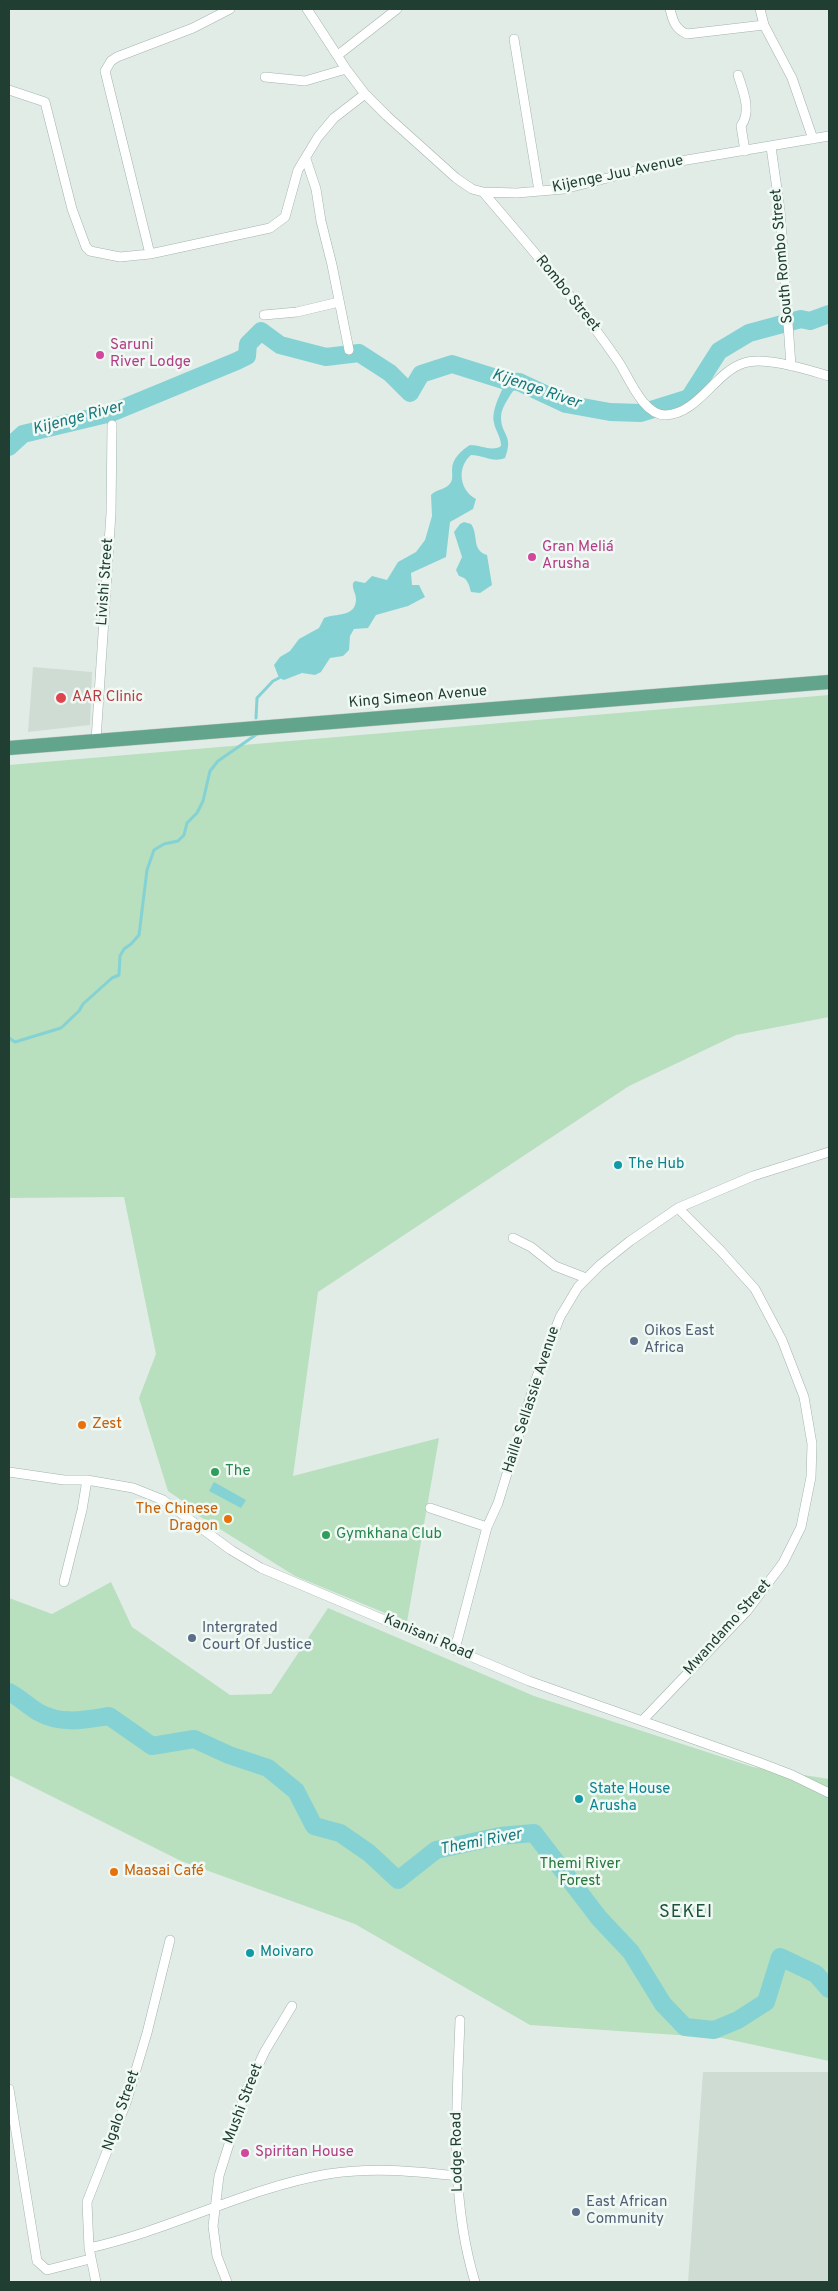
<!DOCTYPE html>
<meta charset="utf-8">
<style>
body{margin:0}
#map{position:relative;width:838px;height:2291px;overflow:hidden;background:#e1ece6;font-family:Overpass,sans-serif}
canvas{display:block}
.frame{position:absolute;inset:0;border:10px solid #203e32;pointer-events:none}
</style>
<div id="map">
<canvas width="838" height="2291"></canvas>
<div class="frame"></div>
</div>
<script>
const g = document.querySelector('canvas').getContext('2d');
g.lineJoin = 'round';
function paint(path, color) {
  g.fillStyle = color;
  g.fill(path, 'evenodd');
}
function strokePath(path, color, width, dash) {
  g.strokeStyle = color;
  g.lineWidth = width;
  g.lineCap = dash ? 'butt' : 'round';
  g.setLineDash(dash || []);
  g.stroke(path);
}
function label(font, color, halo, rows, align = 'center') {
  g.font = font + ' Overpass,sans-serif';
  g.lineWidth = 5;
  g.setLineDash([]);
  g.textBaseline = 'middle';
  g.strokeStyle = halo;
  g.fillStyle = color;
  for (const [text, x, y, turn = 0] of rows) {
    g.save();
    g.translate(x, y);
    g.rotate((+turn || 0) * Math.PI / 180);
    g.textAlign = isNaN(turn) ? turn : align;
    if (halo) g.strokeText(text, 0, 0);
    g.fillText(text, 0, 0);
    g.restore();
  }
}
paint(new Path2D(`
 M33,667L92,672L90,725L28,732Z
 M703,2072H829V2282H688Z`), '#cfdcd4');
paint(new Path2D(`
 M829,695V1017L736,1035L629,1086L318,1292L293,1476L439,1438L407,1622L295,1576L196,1514L187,1504L168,1491L139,1398L156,1354L124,1197L9,1198V765Z
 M111,1582L132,1627L230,1695L271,1694L328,1608L534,1696L753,1767L829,1779V2061L722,2038L530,2025L355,1924L181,1861L9,1775V1598L52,1614Z`), '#b8dfbe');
paint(new Path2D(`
 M506,381L519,382C513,392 501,406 501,417C501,436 514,434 505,458C493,463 483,455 471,455C456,468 460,491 476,499L473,509L450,522L446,557L411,573L412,585H419L425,597L408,606L376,615L368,628L354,629L350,636L349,650L343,656L330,658L321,672L315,675L302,673L284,680L279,678L274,665L280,657L290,651L299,639L319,628L324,618C335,613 356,618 356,599C356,593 352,590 353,583L355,581L365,583L372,576L387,580L398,562L416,552L425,540L432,516L431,495C436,489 447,490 451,482C453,479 452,474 452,470C452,458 462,450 470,445C481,445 492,452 501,446C501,437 496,432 494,423C491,410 501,393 506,381Z
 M464,522L471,524C479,535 471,550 487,555L492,585L480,593L471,592C469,585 468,578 459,576L456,570L462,557L454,532L460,524Z
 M214,1482L246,1500L241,1508L209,1491Z`), '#85d2d5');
strokePath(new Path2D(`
 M256,718L257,698L273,681L279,678
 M9,1038L15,1042L61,1028L79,1011L83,1004L112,978L119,975L120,956L124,949L131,944L139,935L147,870L154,850L164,844L178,841L184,835L187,823L197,813L203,801L210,771L218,761L257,734`), '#85d2d5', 3);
strokePath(new Path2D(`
 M9,447L23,434L111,413L237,361L247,356L248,344L261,331L280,345L326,357L359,353L390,373L410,393L421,374L452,364L506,381L519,382L566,404L610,412L641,413L689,398L719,351L749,333L801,319L810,321L829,314
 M9,1692C19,1697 28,1706 38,1712C61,1725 84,1720 109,1716L152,1746L194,1739L229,1755L268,1768L296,1791L314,1826L340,1833L369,1853L398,1880L436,1850L500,1836L534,1833L599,1918L631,1952L663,2004L685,2027L714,2030L738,2020L766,2002L780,1957L816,1974L829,1989`), '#85d2d5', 18);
const minor = new Path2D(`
 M307,9L346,69L365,94L387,116L456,178L472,189L483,192L517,193L564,189L663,164L829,136
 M670,9C673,21 675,29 687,34L764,25
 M760,9L764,25L792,78L813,139
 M514,39L539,191
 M338,55L397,9
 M738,75C743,91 752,111 741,126L745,151
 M265,77L305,81L346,69
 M9,90L45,102L72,209L86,247L90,251L120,257L150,254L270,228L285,217L298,170L318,137L334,118L365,94
 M771,147L780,210L791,366
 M306,159L316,189L321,221L332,265L349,350
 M483,192C530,247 577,301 618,361C629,377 643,416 666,415C699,413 715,372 744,363C765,356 808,370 829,376
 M150,254L105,71L111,61L117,57L193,28L230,9
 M264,315L297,312L339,302
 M96,740L111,513L112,425
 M513,1238L531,1247L555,1266L586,1278
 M9,1472L64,1480H87L133,1488L163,1500L231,1550L261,1568L529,1681L758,1762L792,1775L829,1793
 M430,1508L487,1527
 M64,1582L82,1510L87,1480
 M455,1649L487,1527L498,1503L536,1379L560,1317L578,1287L600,1265L630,1241L678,1208L753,1176L829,1152
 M642,1721L747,1611L783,1563L801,1527L811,1477L812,1444L804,1397L782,1340L755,1289L721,1251L678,1208
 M460,2020C457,2108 449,2197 475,2282
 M9,2089L37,2261L47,2270L90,2259
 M89,2248C171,2230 246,2188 328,2174C372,2167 414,2171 457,2176
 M96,2282L89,2248L87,2202L126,2103L147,2033L170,1940
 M227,2282L217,2256L213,2226L219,2176L245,2093L265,2051L292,2006`);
const primary = new Path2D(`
 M9,748L829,682`);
strokePath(minor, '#a3b4ac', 10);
strokePath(primary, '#c1c9c6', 15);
strokePath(minor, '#fff', 9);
strokePath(primary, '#63a48c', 14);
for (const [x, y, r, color] of [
 [100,355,5,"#d1479c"],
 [532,557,5,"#d1479c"],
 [61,698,6,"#e0444e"],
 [618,1165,5,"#0f9aa8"],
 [634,1341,5,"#5c6f8a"],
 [82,1425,5,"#e8710a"],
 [215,1472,5,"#2e9e5b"],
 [228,1519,5,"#e8710a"],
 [326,1535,5,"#2e9e5b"],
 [192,1638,5,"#5c6f8a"],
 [579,1799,5,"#0f9aa8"],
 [114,1872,5,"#e8710a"],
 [250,1953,5,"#0f9aa8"],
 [245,2153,5,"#d1479c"],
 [576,2212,5,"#5c6f8a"]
]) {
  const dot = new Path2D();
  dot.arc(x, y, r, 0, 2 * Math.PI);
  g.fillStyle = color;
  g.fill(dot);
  strokePath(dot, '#f1f9f4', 2);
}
label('15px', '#203e32', '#f1f9f4', [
 ["Kijenge Juu Avenue",618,175,-12],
 ["South Rombo Street",783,256,-95],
 ["Rombo Street",567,294,51],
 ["Livishi Street",106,582,-86],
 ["King Simeon Avenue",418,698,-5],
 ["Haille Sellassie Avenue",532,1400,-72],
 ["Mwandamo Street",728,1628,-48],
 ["Kanisani Road",428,1638,23],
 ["Mushi Street",244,2104,-69],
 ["Ngalo Street",122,2111,-71],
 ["Lodge Road",458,2152,-91]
]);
label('15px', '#b23c85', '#f1f9f4', [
 ["Saruni",110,346],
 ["River Lodge",110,363],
 ["Gran Meliá",542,548],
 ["Arusha",542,565],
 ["Spiritan House",255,2153]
], 'left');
label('15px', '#be3a42', '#f1f9f4', [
 ["AAR Clinic",72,698]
], 'left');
label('15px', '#0d838f', '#f1f9f4', [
 ["The Hub",628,1165],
 ["State House",589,1790],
 ["Arusha",589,1807],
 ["Moivaro",260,1953]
], 'left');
label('15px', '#4e5e75', '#f1f9f4', [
 ["Oikos East",644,1332],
 ["Africa",644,1349],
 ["Intergrated",202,1629],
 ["Court Of Justice",202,1646],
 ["East African",586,2203],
 ["Community",586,2220]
], 'left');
label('15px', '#c56008', '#f1f9f4', [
 ["Zest",92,1425],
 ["The Chinese",218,1510,"right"],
 ["Dragon",218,1527,"right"],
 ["Maasai Café",124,1872]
], 'left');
label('15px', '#27864d', '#f1f9f4', [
 ["The",225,1472],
 ["Gymkhana Club",336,1535]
], 'left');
label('15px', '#28773d', '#f1f9f4', [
 ["Themi River",580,1865],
 ["Forest",580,1882]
]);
label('italic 16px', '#17787d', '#f1f9f4', [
 ["Kijenge River",536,390,19],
 ["Kijenge River",78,419,-15],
 ["Themi River",481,1843,-11]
]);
g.letterSpacing = '1px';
label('18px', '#1b513d', '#f1f9f4', [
 ["SEKEI",686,1913]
]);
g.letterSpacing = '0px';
</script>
